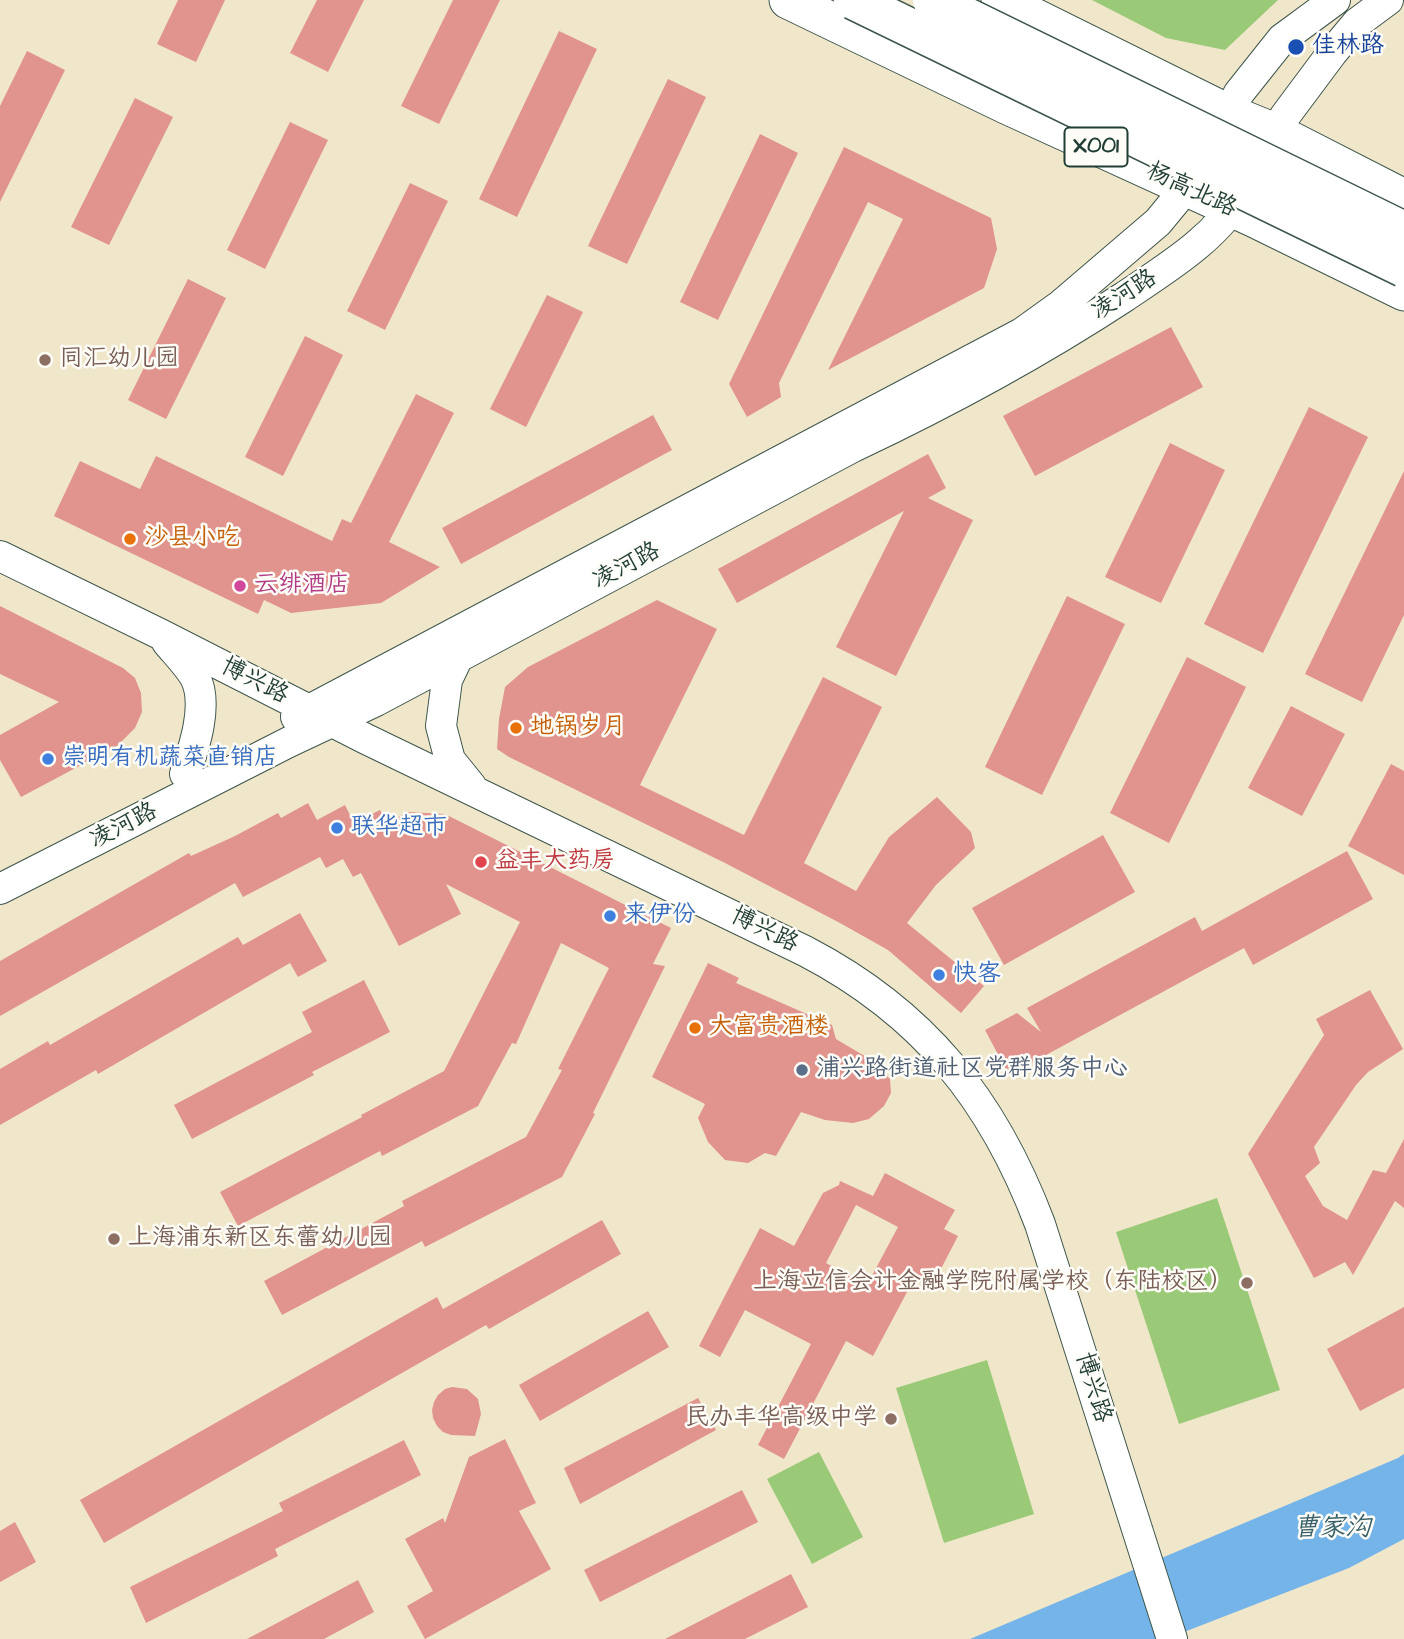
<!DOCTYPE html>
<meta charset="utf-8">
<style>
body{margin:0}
canvas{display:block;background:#f0e7cb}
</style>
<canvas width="1404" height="1639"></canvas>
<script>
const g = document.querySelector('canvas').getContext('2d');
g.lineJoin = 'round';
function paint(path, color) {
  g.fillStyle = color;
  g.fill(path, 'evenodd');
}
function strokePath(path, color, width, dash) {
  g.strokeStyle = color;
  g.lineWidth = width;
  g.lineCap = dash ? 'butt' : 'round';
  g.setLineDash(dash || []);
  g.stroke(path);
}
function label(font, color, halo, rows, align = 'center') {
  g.font = font + ' "Architects Daughter","LXGW WenKai TC",sans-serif';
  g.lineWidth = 5;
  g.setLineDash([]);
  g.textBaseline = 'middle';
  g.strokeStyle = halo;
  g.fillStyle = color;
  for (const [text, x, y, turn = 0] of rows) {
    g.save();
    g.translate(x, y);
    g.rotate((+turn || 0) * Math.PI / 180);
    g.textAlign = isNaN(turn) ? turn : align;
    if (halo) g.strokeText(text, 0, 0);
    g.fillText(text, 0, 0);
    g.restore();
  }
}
paint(new Path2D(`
 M1092,0H1278L1225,50L1166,38Z
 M1217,1198L1280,1390L1179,1424L1116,1232Z
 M987,1360L1034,1514L944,1543L896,1388Z
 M819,1452L863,1537L812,1564L767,1479Z`), '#9ac977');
paint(new Path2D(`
 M1404,1454V1539L1349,1568L1166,1639H970L1398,1458Z`), '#75b4e9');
paint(new Path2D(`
 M178,0H225L196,62L157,44Z
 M317,0H364L328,72L290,53Z
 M453,0H500L439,124L401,106Z
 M559,31L597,49L517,217L479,199Z
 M27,51L65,70L0,202V106Z
 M668,79L706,97L627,264L588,246Z
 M135,98L173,117L109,245L71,227Z
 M290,122L328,140L265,269L227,250Z
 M760,134L798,153L718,320L680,302Z
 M844,147L991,218L997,249L984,288L828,370L903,219L868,202L779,383L781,397L747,417L729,384Z
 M410,183L448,201L385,330L347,311Z
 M188,279L226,298L166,419L128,400Z
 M547,295L583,312L526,427L490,409Z
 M1171,327L1203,387L1035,476L1003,416Z
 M305,336L343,355L283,476L245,457Z
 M416,394L454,413L389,542L440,567L381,603L291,613L264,600L258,614L54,516L80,461L140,489L156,456L332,541L342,519L351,523Z
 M1309,407L1368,437L1263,653L1204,624Z
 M653,415L672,450L461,564L442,528Z
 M1170,443L1225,470L1161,603L1105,577Z
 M928,454L946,488L928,498L973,520L896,676L836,647L904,511L737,603L718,569Z
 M1404,471V615L1362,702L1305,674Z
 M1067,596L1125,624L1042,795L985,767Z
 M657,600L717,629L640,785L744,835L823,677L882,707L804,863L856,891L889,837L937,797L971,832L975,848L936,885L907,923L984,986L961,1013L888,950L840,923L725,863L509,757L497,749L499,719L505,687L528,667Z
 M0,606L123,668L135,678L141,693L142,712L135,728L117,746L21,797L0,760V735L59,702L0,674Z
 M1187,657L1246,687L1169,843L1110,813Z
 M1291,706L1345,734L1302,816L1248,788Z
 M1391,764L1404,771V875L1348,846Z
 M308,803L317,820L345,805L354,823L380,810L387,823L408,812L445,814L671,928L653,964L665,966L593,1113L595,1114L562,1177L425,1247L422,1241L282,1315L264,1281L404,1206L402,1201L526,1137L562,1070L558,1069L609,968L561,943L516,1044L512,1043L478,1106L382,1156L380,1151L238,1226L220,1192L362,1117L361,1115L444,1071L520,922L446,884L461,914L399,946L361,873L353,877L343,859L326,868L320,857L243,897L235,883L0,1016V961L189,853L191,856L235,836L278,813L281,818Z
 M1103,835L1135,892L1004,965L972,908Z
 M1347,851L1373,899L1253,965L1244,948L1009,1075L985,1030L1017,1013L1041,1032L1027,1008L1195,917L1202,931Z
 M300,913L327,961L298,977L290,963L98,1074L96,1070L0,1125V1069L48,1041L50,1045L238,937L243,945Z
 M708,963L739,978L736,983L832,1025L836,1039L873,1061L890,1079L891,1093L884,1106L869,1119L853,1123L825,1120L801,1112L776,1156L765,1153L748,1163L725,1160L708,1142L698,1118L705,1104L652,1077Z
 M364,980L390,1032L312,1072L314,1075L192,1139L174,1105L312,1032L302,1012Z
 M1370,990L1403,1049L1368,1072L1356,1085L1314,1147L1320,1163L1305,1176L1323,1206L1347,1220L1373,1170L1386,1173L1404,1139V1208L1395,1201L1353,1275L1345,1262L1314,1278L1248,1154L1324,1035L1316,1019Z
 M885,1173L955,1210L944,1229L958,1236L931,1288L914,1279L873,1356L846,1341L784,1459L758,1445L811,1344L745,1310L720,1357L699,1346L760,1228L794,1246L823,1193L839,1185L840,1181L873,1196ZM856,1205L898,1227L867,1285L826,1263Z
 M602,1220L621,1254L489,1329L486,1325L104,1543L80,1500L437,1297L443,1309Z
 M1404,1307V1388L1360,1411L1327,1349Z
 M648,1311L669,1347L540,1421L519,1385Z
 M452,1387L467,1389L478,1399L481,1414L475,1436L451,1435L443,1432L437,1426L433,1418L432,1410L434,1402L438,1395L445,1389Z
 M698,1398L716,1430L580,1504L564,1468Z
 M505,1439L536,1503L519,1511L551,1569L425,1639L407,1606L433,1591L405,1539L443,1518L445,1523L469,1457Z
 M404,1440L421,1475L275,1549L278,1556L146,1623L130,1587L283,1511L279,1503Z
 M742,1490L758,1522L600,1602L584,1570Z
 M15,1522L36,1562L0,1582V1531Z
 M791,1574L808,1607L745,1639H665Z
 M358,1580L374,1612L324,1639H247Z`), '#e1938d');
const minor = new Path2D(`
 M1218,131L1239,93L1282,39L1335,0
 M1266,152L1285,116L1332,53L1357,23L1388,0
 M0,556L160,634L366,739L805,951C924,1013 993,1100 1040,1224L1172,1639
 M167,642C176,653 188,665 195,677C209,704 194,748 185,774
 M458,657L447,680L441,726L450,760L471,786
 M296,717L1022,333L1061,305L1158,222L1186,188L1197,168
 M0,889L289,742L376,701L853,447C946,403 1037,354 1124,297C1167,268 1217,238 1243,192`);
const major = new Path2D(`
 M788,0L1006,105L1253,218L1404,292
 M1000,0L1228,113L1277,133L1404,198`);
strokePath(minor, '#3e564b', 32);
strokePath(major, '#3e564b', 39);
strokePath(minor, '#fff', 30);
strokePath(major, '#fff', 37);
const highwayBridge = new Path2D(`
 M853,0L1404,268
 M932,0L1404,231`);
strokePath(highwayBridge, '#3e564b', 41, []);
strokePath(highwayBridge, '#fff', 38);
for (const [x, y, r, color] of [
 [1296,47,9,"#1a4fb4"],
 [45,360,7,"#8d6e63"],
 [130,539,7,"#e8710a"],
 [240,586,7,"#d1479c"],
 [516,728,7,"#e8710a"],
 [48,759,7,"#3f7fe0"],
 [337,828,7,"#3f7fe0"],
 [481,862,7,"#e0444e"],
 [610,916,7,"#3f7fe0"],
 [939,975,7,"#3f7fe0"],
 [695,1028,7,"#e8710a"],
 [802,1070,7,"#5c6f8a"],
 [114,1239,7,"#8d6e63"],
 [1247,1283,7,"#8d6e63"],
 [891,1419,7,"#8d6e63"]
]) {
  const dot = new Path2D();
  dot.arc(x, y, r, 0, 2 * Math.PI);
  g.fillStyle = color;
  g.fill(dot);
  strokePath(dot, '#fdfcf7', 2.5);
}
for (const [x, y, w] of [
 [1096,147,63]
]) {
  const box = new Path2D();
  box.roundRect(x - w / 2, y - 19.5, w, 39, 5);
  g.fillStyle = '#fdfcf7';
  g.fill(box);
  strokePath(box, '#1f3d34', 2);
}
label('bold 23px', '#1f3d34', null, [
 ["X001",1096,147]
]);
label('24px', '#164399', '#fdfcf7', [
 ["佳林路",1312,47]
], 'left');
label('24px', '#1f3d34', '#fdfcf7', [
 ["杨高北路",1191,191,25],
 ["凌河路",1125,296,-33],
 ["凌河路",627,567,-28],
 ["博兴路",254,682,27],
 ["凌河路",124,827,-27],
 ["博兴路",764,931,26],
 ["博兴路",1092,1388,73]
]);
label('24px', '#785e54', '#fdfcf7', [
 ["同汇幼儿园",59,360],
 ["上海浦东新区东蕾幼儿园",128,1239],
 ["上海立信会计金融学院附属学校（东陆校区）",1233,1283,"right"],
 ["民办丰华高级中学",877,1419,"right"]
], 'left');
label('24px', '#c56008', '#fdfcf7', [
 ["沙县小吃",144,539],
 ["地锅岁月",530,728],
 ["大富贵酒楼",709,1028]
], 'left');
label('24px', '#b23c85', '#fdfcf7', [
 ["云绯酒店",254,586]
], 'left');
label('24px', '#366cbe', '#fdfcf7', [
 ["崇明有机蔬菜直销店",62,759],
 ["联华超市",351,828],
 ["来伊份",624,916],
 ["快客",953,975]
], 'left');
label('24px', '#be3a42', '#fdfcf7', [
 ["益丰大药房",495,862]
], 'left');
label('24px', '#4e5e75', '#fdfcf7', [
 ["浦兴路街道社区党群服务中心",816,1070]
], 'left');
label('italic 26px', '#39616a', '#fdfcf7', [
 ["曹家沟",1332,1530]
]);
</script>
